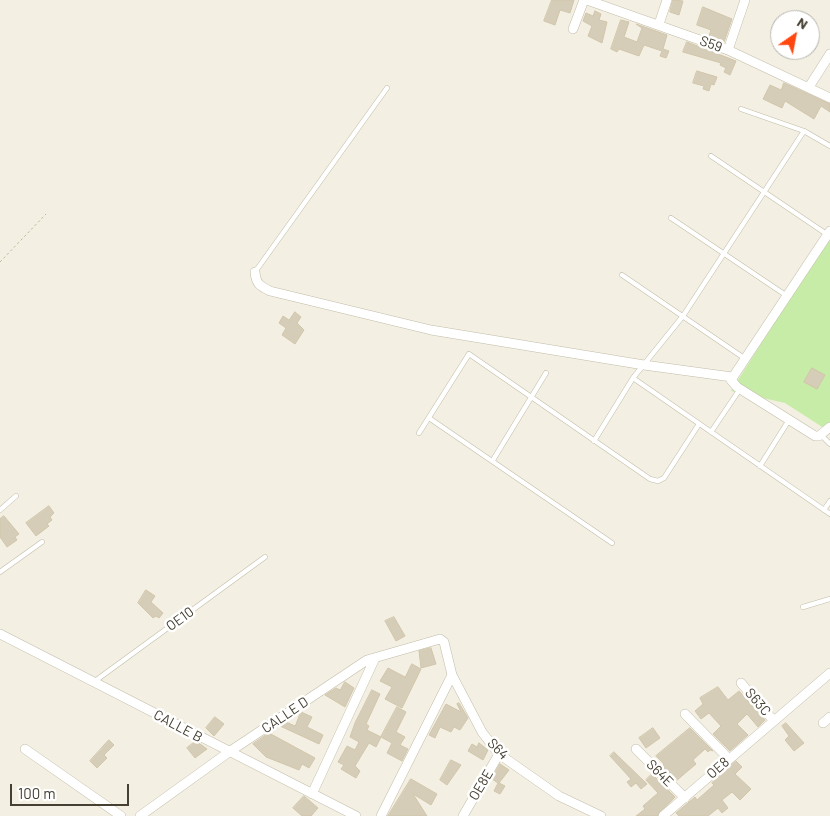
<!DOCTYPE html>
<style>
body{margin:0}
#map{position:relative;width:830px;height:816px;overflow:hidden;background:#f3f0e3;font-family:Barlow,sans-serif}
canvas{display:block}
.north{position:absolute;left:770px;top:10px;width:50px;height:50px;box-sizing:border-box;background:#fff;border:1px solid #b5b3ad;border-radius:50%;rotate:33deg;font-size:14px;font-weight:700;line-height:20px;text-align:center;color:#464033}
.north::after{content:'';display:block;margin:auto;width:18px;height:22px;background:#ff470f;clip-path:polygon(50% 0,100% 100%,50% 72%,0 100%)}
.scale{position:absolute;left:10px;top:784px;width:119px;height:22px;box-sizing:border-box;border:2px solid #464033;border-top:0;padding-left:6px;font-size:15px;line-height:18px;white-space:nowrap;color:#464033;-webkit-text-stroke:4px #fff;paint-order:stroke}
</style>
<div id="map">
<canvas width="830" height="816"></canvas>
<div class="north">N</div>
<div class="scale">100 m</div>
</div>
<script>
const g = document.querySelector('canvas').getContext('2d');
g.lineJoin = 'round';
function paint(path, color) {
  g.fillStyle = color;
  g.fill(path, 'evenodd');
}
function strokePath(path, color, width, dash) {
  g.strokeStyle = color;
  g.lineWidth = width;
  g.lineCap = dash ? 'butt' : 'round';
  g.setLineDash(dash || []);
  g.stroke(path);
}
function label(font, color, halo, rows, align = 'center') {
  g.font = font + ' Barlow,sans-serif';
  g.lineWidth = 5;
  g.setLineDash([]);
  g.textBaseline = 'middle';
  g.strokeStyle = halo;
  g.fillStyle = color;
  for (const [text, x, y, turn = 0] of rows) {
    g.save();
    g.translate(x, y);
    g.rotate((+turn || 0) * Math.PI / 180);
    g.textAlign = isNaN(turn) ? turn : align;
    if (halo) g.strokeText(text, 0, 0);
    g.fillText(text, 0, 0);
    g.restore();
  }
}
paint(new Path2D(`
 M830,235V432L785,403L731,391Z`), '#c7eca8');
const building = new Path2D(`
 M552,0H574L570,13L560,10L555,25L544,21Z
 M673,0L683,1L679,15L670,12Z
 M703,7L732,19L724,42L709,36L711,30L697,25Z
 M595,11L601,14L599,20L607,22L602,43L588,36L592,26L583,21L586,13L593,16Z
 M621,20L629,22L624,37L637,42L642,28L636,24L667,35L663,49L669,51L666,58L660,56L662,51L644,45L639,56L619,49L617,52L611,49Z
 M687,42L736,61L730,75L724,72L726,68L720,65L721,63L683,52Z
 M697,71L717,77L714,85L711,84L709,91L703,89L704,86L693,83Z
 M784,83L830,104V112L821,106L814,119L785,101L782,108L763,99L770,85L781,90Z
 M295,312L301,317L297,323L304,330L295,344L282,335L286,328L279,323L283,316L289,320Z
 M812,368L825,375L817,389L804,382Z
 M49,506L54,513L50,517L52,520L47,524L49,526L36,536L26,523Z
 M4,516L19,534L15,537L17,540L7,547L0,537V519Z
 M146,590L155,596L151,602L163,613L159,618L156,616L153,618L138,603Z
 M394,617L405,636L396,641L385,621Z
 M431,648L436,664L421,668L419,651Z
 M412,664L421,669L402,708L385,699L392,687L380,681L388,668L405,677Z
 M345,682L354,688L345,707L325,695L336,688L340,690Z
 M718,687L728,700L739,691L765,720L758,727L747,714L737,724L748,735L730,751L713,734L721,726L709,713L701,719L695,711L703,704L700,698Z
 M372,690L380,694L366,724L369,726L367,730L381,737L376,747L369,743L355,766L360,771L356,778L341,769L344,765L338,762L347,746L355,750L359,742L350,737L355,723Z
 M459,703L468,718L460,730L454,727L451,732L440,727L435,738L429,735L446,704L461,712L457,704Z
 M397,707L406,712L396,732L405,737L400,745L408,749L402,761L387,753L392,743L381,737Z
 M301,712L312,717L307,727L323,735L319,744L280,726L286,722L295,726Z
 M215,717L224,724L214,736L206,728Z
 M786,723L804,743L794,751L785,740L789,736L782,726Z
 M653,728L660,738L646,748L639,738Z
 M690,728L713,751L710,750L708,752L705,749L693,760L696,764L676,781L662,766L664,764L656,756Z
 M269,733L315,758L309,768L302,764L299,770L266,757L253,744Z
 M109,740L114,745L104,755L107,758L97,768L90,761Z
 M196,741L207,749L195,758L187,748Z
 M479,743L488,750L483,760L468,751L472,744L477,747Z
 M614,752L647,784L641,789L636,783L631,787L627,782L631,779L610,756Z
 M451,760L461,765L447,785L440,780Z
 M736,761L742,767L735,774L751,789L740,800L732,792L722,800L728,808L722,813L718,808L708,816H679L676,813L695,797L697,800L714,785L712,783Z
 M500,764L509,770L499,783L505,786L500,794L494,791L498,783L492,779Z
 M652,774L675,797L657,816H636L645,809L643,806L658,793L646,780Z
 M411,779L437,794L431,805L413,794L427,816H388Z
 M304,796L318,808L311,816H302L293,808Z`);
paint(building, '#d6cdb8');
strokePath(building, '#d1c5aa', 1);
const lane = new Path2D(`
 M741,109L804,131L830,146
 M711,156L828,235
 M671,218L787,296
 M255,272L387,88
 M622,275L744,358
 M633,378L830,514
 M429,418L612,543
 M711,432L740,389
 M419,433L469,354L650,479L658,481L664,478L699,424
 M821,435L830,444
 M594,441L633,378L683,316L804,131
 M493,460L546,373
 M760,466L789,420
 M0,510L16,496
 M824,510L830,501
 M0,572L42,542
 M803,607L830,599
 M95,681L265,557`);
const street = new Path2D(`
 M587,0L728,50L830,98
 M659,24L667,0
 M573,29L584,0
 M728,50L745,0
 M809,87L830,54
 M830,231L731,380L737,387L815,436H819L830,427
 M255,272C256,284 260,286 270,291L431,330L644,365L732,377
 M0,634L356,816
 M741,683L774,721
 M685,714L729,759
 M823,723L830,717
 M25,749L121,816
 M636,749L685,798
 M312,794L375,658
 M140,816L229,752L367,660L440,639L444,642L452,675L482,732L499,754L559,796L601,816
 M381,816L452,675
 M463,816L499,754
 M663,816L830,673`);
strokePath(lane, '#c2bca8', 5.5);
strokePath(street, '#c2bca8', 10);
strokePath(new Path2D(`
 M0,262L46,214`), '#c3b695', 1, [2.5, 2.5]);
strokePath(lane, '#fff', 4.5);
strokePath(street, '#fff', 9);
label('14px', '#464033', '#fff', [
 ["S59",711,44,20],
 ["OE10",180,619,-36],
 ["S63C",758,702,49],
 ["CALLE D",285,715,-34],
 ["CALLE B",178,726,28],
 ["S64",498,749,46],
 ["OE8",718,768,-41],
 ["S64E",660,773,45],
 ["OE8E",481,785,-59]
]);
</script>
